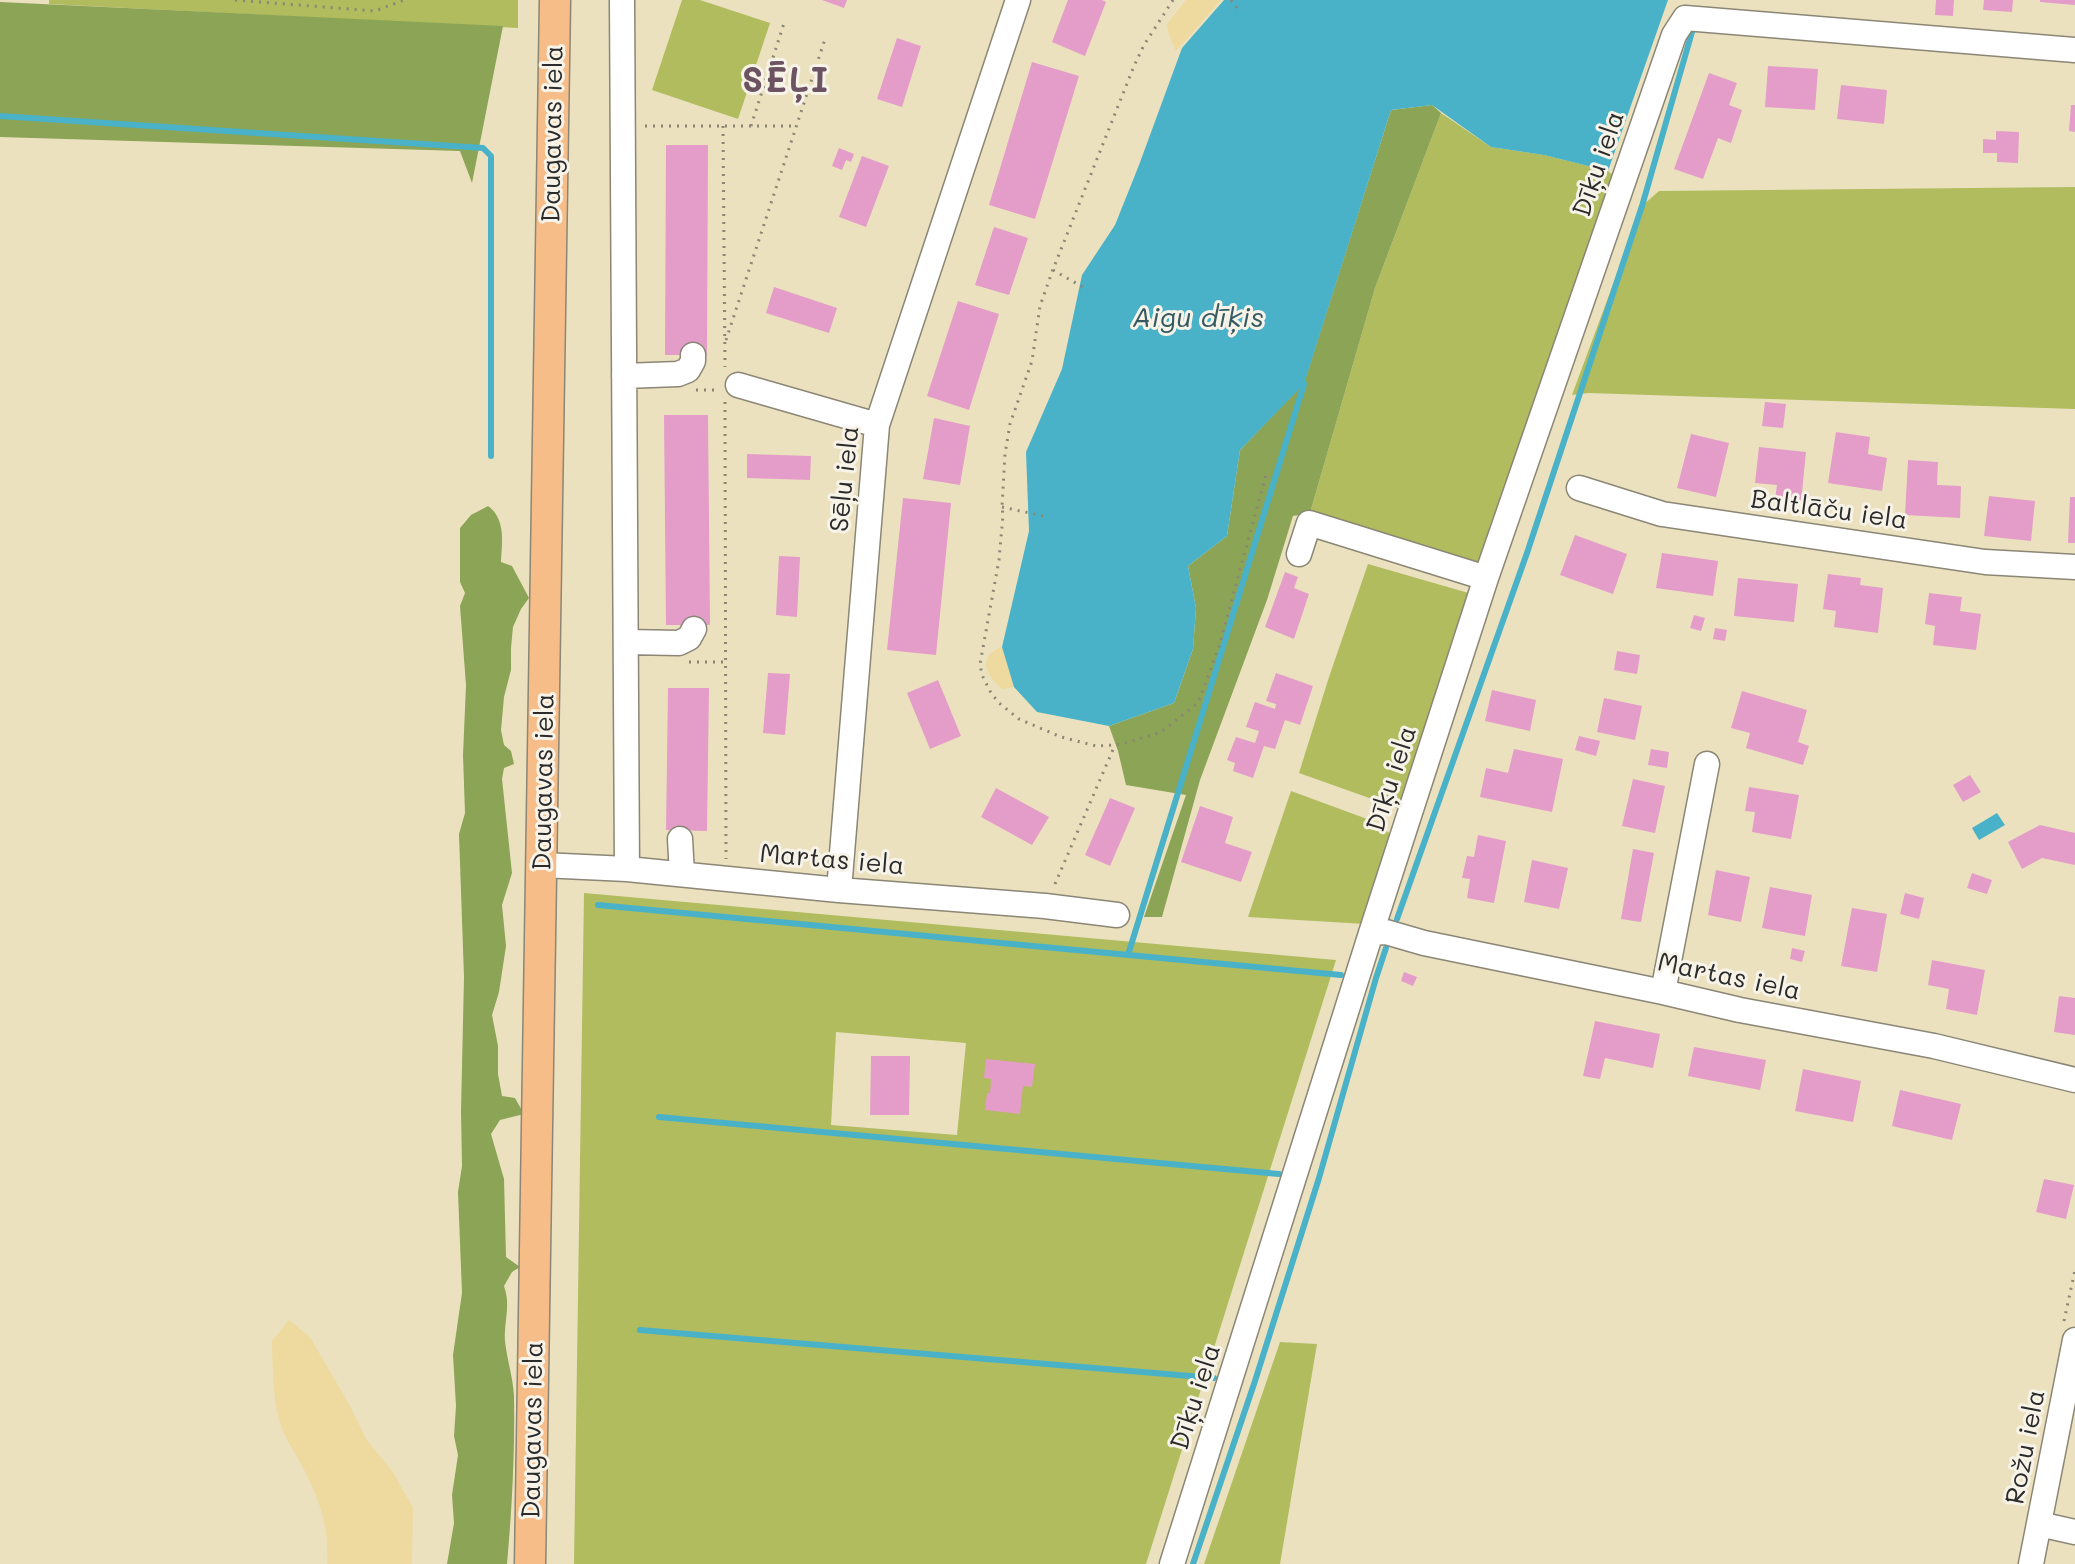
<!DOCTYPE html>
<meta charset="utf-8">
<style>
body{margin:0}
canvas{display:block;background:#ebe1bf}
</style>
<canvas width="2075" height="1564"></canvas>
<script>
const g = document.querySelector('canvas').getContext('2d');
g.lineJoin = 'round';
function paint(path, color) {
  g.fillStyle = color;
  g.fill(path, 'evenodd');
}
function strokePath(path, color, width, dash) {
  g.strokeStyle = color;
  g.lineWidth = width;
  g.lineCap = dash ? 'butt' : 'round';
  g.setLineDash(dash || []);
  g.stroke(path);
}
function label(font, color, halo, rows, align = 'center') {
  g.font = font + ' Mali,sans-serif';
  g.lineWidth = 6;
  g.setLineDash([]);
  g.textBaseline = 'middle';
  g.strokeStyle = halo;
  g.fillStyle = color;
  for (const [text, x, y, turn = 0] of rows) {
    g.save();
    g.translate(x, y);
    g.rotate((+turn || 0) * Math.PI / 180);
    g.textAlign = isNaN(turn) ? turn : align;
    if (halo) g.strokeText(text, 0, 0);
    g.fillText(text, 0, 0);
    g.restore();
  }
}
paint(new Path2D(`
 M49,0H518V28L49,4Z
 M682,0H700L770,23L738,119L652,90Z
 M1441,113L1491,147L1544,155L1608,171L1617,179L1481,566L1310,513L1375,288Z
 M2075,187V409L1588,393L1572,395L1642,206L1659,191Z
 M1368,564L1472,594L1403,810L1299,773L1329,677Z
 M1291,791L1378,823L1390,834L1365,924L1248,917Z
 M584,893L1336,960L1146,1564H574ZM836,1032L966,1043L957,1135L831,1125Z
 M1280,1342L1317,1344L1280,1564H1204Z`), '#b0bc5e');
paint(new Path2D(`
 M0,2L503,26L472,183L460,151L0,137Z
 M1432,105L1441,113L1375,288L1310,513L1293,516L1267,600L1200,780L1162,917H1144L1186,795L1126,785L1118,751L1109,726L1174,703L1193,649L1196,608L1188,566L1227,536L1240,450L1304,383L1391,110Z
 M488,506C506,519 502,542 501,562L512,566L529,598L521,609L513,627L511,648V670L504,697L501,730L504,745L511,751L514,764L504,768L502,779L512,873L502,905L506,946L499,992L492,1015L498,1046V1074L502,1096L515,1098L524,1114L500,1120L491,1134L504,1179L506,1257L520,1267L512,1272L504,1286C511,1306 504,1320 505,1341C507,1360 513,1377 514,1396C515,1452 512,1509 507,1564H447L454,1523L452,1495L458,1455L454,1436L456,1406L453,1355L462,1293L458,1192L462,1166L461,1111L464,977L459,834L465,813L463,755L466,685L460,606L465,593L460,582V528L471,515Z`), '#8ca455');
paint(new Path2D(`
 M1186,0H1221L1176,51L1169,35L1167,24Z
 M1002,647L1014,687L1003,689C985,676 977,656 1002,647Z
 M289,1320L310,1337L350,1406L366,1439L393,1472L413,1508L412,1564H327C330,1526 318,1495 300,1462C294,1452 287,1440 282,1429C272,1402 273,1370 272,1341Z`), '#eeda9e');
paint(new Path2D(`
 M1224,0H1668L1608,171L1544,155L1491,147L1432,105L1391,110L1304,384L1240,450L1227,536L1188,566L1196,608L1193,649L1174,703L1109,726L1037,712L1014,687L1002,647L1029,531L1026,452L1062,369L1082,275L1115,225L1139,165L1182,48Z
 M1997,813L2005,825L1979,840L1972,828Z`), '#49b2c8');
strokePath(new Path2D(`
 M0,116L483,148L491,156V456
 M598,905L1341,975
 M1397,919L1527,553L1642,206L1692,32
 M1128,955L1304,384
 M659,1117L1279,1174
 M640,1330L1214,1378
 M1193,1564L1255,1381L1319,1178L1376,978L1386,948`), '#49b2c8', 6);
paint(new Path2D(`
 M822,0H847L844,8Z
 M1068,0H1102L1106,2L1085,56L1052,42Z
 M1936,0H1954L1953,16L1935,15Z
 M1984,0H2013L2012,12L1983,10Z
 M2040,0H2075V5L2040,2Z
 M897,38L921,46L902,107L877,99Z
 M1032,62L1079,76L1035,219L989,205Z
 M1768,66L1818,69L1815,110L1765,107Z
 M1709,73L1737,83L1729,105L1742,110L1731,143L1718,138L1703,179L1674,169Z
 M1841,85L1887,90L1884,124L1837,119Z
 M2071,105H2075V132L2069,131Z
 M1996,131L2019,132L2018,163L1997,162V153H1983V139L1996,140Z
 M666,145H708L707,355H665Z
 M839,148L854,154L851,162L846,160L842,170L832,166Z
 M862,156L889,166L866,227L839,217Z
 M994,227L1028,238L1009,295L975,285Z
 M774,287L837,308L829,333L766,313Z
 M958,301L999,314L969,410L927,396Z
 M1765,402L1786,404L1783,428L1762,426Z
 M664,415H708L710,625H666Z
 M934,418L970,426L960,485L923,479Z
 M1836,432L1870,437L1868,454L1887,458L1882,491L1828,483Z
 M1691,434L1729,443L1716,497L1677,488Z
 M1759,447L1806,452L1801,502L1775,499L1777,485L1755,483Z
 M747,454L811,456L810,480L747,478Z
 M1908,460L1938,462L1937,485L1961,486L1960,518L1905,515Z
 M1989,496L2035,501L2031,541L1984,536Z
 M2070,497H2075V543H2068Z
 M903,498L951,503L936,655L887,650Z
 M1575,535L1627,554L1613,594L1560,575Z
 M1662,553L1718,561L1713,596L1656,588Z
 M779,556L800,557L797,617L776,615Z
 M1285,572L1298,577L1294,588L1309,594L1294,639L1265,627Z
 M1828,574L1861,578L1860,585L1883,588L1878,633L1834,627L1836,611L1823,609Z
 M1738,578L1798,584L1794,622L1734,616Z
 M1929,593L1962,597L1960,611L1981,614L1976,650L1933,645L1935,626L1925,624Z
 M1694,615L1705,618L1701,631L1690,628Z
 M1715,628L1727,630L1725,641L1713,639Z
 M1617,651L1640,655L1637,674L1614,670Z
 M768,673L790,674L785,735L763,733Z
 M1276,673L1313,686L1300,725L1285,720L1275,749L1264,746L1253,778L1233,771L1235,763L1227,760L1236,737L1255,743L1259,731L1246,727L1255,702L1275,709L1276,704L1266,701Z
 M938,680L961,736L930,749L907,693Z
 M668,688H709L707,831L666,830Z
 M1492,690L1536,700L1530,731L1485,721Z
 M1742,691L1807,710L1798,742L1809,746L1803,765L1746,748L1750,733L1731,728Z
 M1604,698L1642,706L1635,740L1597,732Z
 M1579,736L1600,741L1596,756L1575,750Z
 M1514,749L1563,759L1552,812L1480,797L1486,768L1508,773Z
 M1651,749L1669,752L1667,768L1648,765Z
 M1970,775L1981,792L1963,802L1953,785Z
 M1633,779L1665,786L1655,833L1622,826Z
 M1749,787L1799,795L1791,839L1752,832L1755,812L1745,811Z
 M996,788L1049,817L1032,845L981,817Z
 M1110,798L1135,808L1110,866L1085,855Z
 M1200,806L1233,817L1225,843L1252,852L1241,882L1181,862Z
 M2040,825L2075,833V865L2042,858L2022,869L2008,842Z
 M1478,835L1506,841L1494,903L1467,898L1470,879L1462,878L1467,856L1474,857Z
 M1633,849L1654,853L1641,922L1621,919Z
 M1532,860L1568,868L1559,909L1524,902Z
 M1716,870L1750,877L1741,922L1708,915Z
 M1972,873L1992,880L1987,894L1967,888Z
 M1770,887L1812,895L1805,936L1762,928Z
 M1905,893L1924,898L1919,919L1900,914Z
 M1852,908L1887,914L1877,972L1841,966Z
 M1792,948L1805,951L1802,962L1790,959Z
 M1932,960L1985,970L1977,1015L1946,1009L1949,989L1928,985Z
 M1404,972L1417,977L1413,986L1401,981Z
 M2059,996L2075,998V1035L2054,1032Z
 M1595,1021L1660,1034L1653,1068L1605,1058L1600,1079L1583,1076Z
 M1694,1047L1766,1060L1760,1090L1688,1076Z
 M871,1056H910L909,1115H870Z
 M986,1059L1035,1064L1032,1087L1023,1086L1020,1114L985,1110L987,1093H990L991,1079L984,1078Z
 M1803,1069L1861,1081L1853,1122L1795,1111Z
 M1900,1090L1961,1104L1952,1140L1892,1126Z
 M2044,1179L2074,1185L2066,1219L2036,1212Z`), '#e49dc8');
const minor = new Path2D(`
 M622,0L627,869
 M624,376L678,374L688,370L693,361V355
 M738,385L877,425
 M1579,488L1662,514L1985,562L2075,567
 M1299,554L1309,523L1486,578
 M626,642L679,643L689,638L694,629
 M680,839L682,874
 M542,865L627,869L839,890L1045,906L1117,915
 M839,890L877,425L1018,0
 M1371,933L1386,932L1424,943L1663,992L1740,1010L1934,1046L2075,1080
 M1663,992L1707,764
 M2039,1524L2075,1532
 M1172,1564L1371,933L1486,578L1674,35L1685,18L2075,50
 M2031,1564L2075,1340`);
const major = new Path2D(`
 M530,1564L555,0`);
strokePath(minor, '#8b8675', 27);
strokePath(major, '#8b8675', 33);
strokePath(new Path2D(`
 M235,0L375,11L404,0
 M1173,0L1144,45L1134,66L1052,272L1040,306L1032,361L1010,424L1005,454L1002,507L1003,515L999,560L980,664L982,675L991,693L999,703L1019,719L1061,737L1096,746L1115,745L1122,744L1161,732L1198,703L1219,647L1267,471
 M1231,0L1238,9
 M645,126H796
 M723,126L725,367
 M751,126L785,20
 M1053,270L1088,290
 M726,340L826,36
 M696,390H720
 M725,402L726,859
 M1002,507L1043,516
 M689,662H725
 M1055,884L1115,745
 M2064,1321L2075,1270`), '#8b8675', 3, [2, 6]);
strokePath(minor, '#fff', 24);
strokePath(major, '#f7bd88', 30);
label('26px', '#2b2b2b', '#f7f3e8', [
 ["Daugavas iela",553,134,-89],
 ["Dīķu iela",1599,164,-71],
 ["Sēļu iela",845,479,-84],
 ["Baltlāču iela",1829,510,8],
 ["Dīķu iela",1392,779,-72],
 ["Daugavas iela",544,782,-89],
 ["Martas iela",832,860,5],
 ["Martas iela",1729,977,12],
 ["Dīķu iela",1196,1397,-72],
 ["Daugavas iela",533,1430,-89],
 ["Rožu iela",2026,1447,-79]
]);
label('italic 28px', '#365a62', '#f7f3e8', [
 ["Aigu dīķis",1198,318]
]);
g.letterSpacing = '2px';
label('bold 34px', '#6c5362', '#f7f3e8', [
 ["SĒĻI",786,82]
]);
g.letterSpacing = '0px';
</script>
